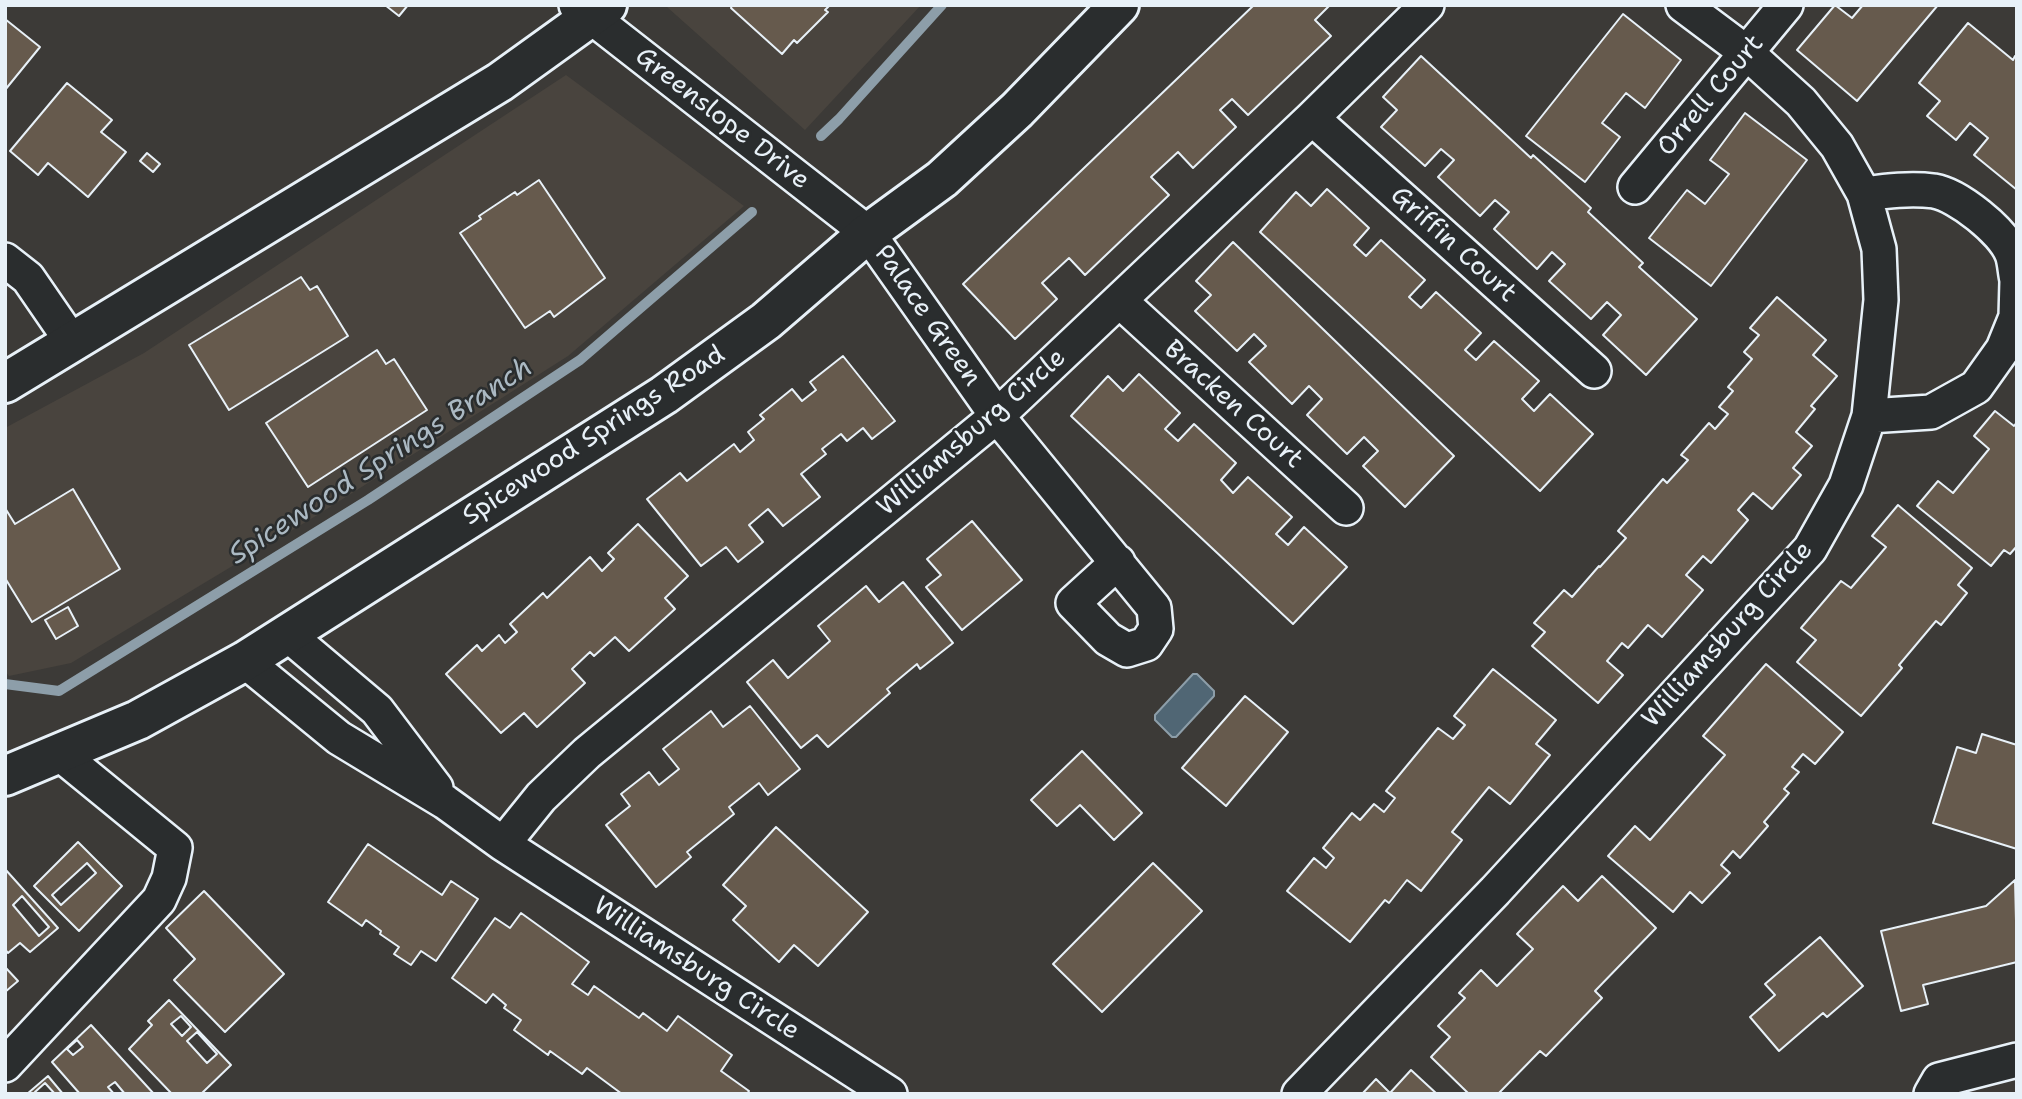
<!DOCTYPE html>
<style>
body{margin:0}
#map{position:relative;width:2022px;height:1099px;overflow:hidden;background:#3c3a37;font-family:"Shantell Sans",sans-serif}
canvas{display:block}
.frame{position:absolute;inset:0;border:7px solid #e8f1f8;pointer-events:none}
</style>
<div id="map">
<canvas width="2022" height="1099"></canvas>
<div class="frame"></div>
</div>
<script>
const g = document.querySelector('canvas').getContext('2d');
g.lineJoin = 'round';
function paint(path, color) {
  g.fillStyle = color;
  g.fill(path, 'evenodd');
}
function strokePath(path, color, width, dash) {
  g.strokeStyle = color;
  g.lineWidth = width;
  g.lineCap = dash ? 'butt' : 'round';
  g.setLineDash(dash || []);
  g.stroke(path);
}
function label(font, color, halo, rows, align = 'center') {
  g.font = font + ' "Shantell Sans",sans-serif';
  g.lineWidth = 5;
  g.setLineDash([]);
  g.textBaseline = 'middle';
  g.strokeStyle = halo;
  g.fillStyle = color;
  for (const [text, x, y, turn = 0] of rows) {
    g.save();
    g.translate(x, y);
    g.rotate((+turn || 0) * Math.PI / 180);
    g.textAlign = isNaN(turn) ? turn : align;
    if (halo) g.strokeText(text, 0, 0);
    g.fillText(text, 0, 0);
    g.restore();
  }
}
paint(new Path2D(`
 M669,5H921L805,130L667,7Z
 M566,75L744,206L568,356L319,514L71,663L9,676L5,671V428L144,353Z`), '#49443e');
const water = new Path2D(`
 M1193,674H1197L1214,691V696L1176,737H1172L1155,720V715Z`);
paint(water, '#506674');
strokePath(water, '#8d9ea9', 2);
strokePath(new Path2D(`
 M821,136L839,119L942,5
 M5,684L59,691L368,500L580,360L752,212`), '#8d9ea9', 10);
const building = new Path2D(`
 M385,5H408L399,16Z
 M732,5H830L825,10L828,12L797,43L794,40L782,54L731,8Z
 M1254,5H1330L1315,20L1331,36L1248,115L1232,99L1220,110L1236,127L1193,168L1178,152L1151,177L1169,195L1085,275L1069,258L1042,283L1057,299L1015,339L963,284Z
 M1835,5L1852,18L1863,5H1938L1857,101L1797,50Z
 M1623,14L1681,60L1645,108L1626,93L1602,123L1620,137L1585,182L1526,136Z
 M5,19L40,47L5,90Z
 M1968,23L2013,60L2015,56L2017,58V190L1974,155L1988,138L1970,123L1956,140L1927,116L1940,101L1919,83Z
 M1421,56L1531,158L1533,155L1591,208L1588,212L1643,263L1639,267L1697,319L1646,375L1603,335L1621,315L1607,302L1591,319L1549,281L1565,264L1552,252L1537,269L1494,229L1509,212L1495,200L1480,216L1438,177L1454,160L1441,149L1425,166L1381,127L1397,110L1383,97Z
 M67,83L112,120L101,132L126,152L88,197L48,163L38,175L10,151Z
 M1745,113L1807,160L1711,286L1649,238L1687,190L1705,204L1729,174L1710,160Z
 M147,153L160,164L153,172L140,161Z
 M539,180L605,278L554,317L550,311L525,328L460,233L481,219L479,216L515,192L517,195Z
 M1327,189L1369,228L1354,245L1366,256L1381,240L1425,280L1409,297L1421,308L1436,292L1481,333L1465,350L1476,360L1494,341L1539,381L1522,399L1534,411L1550,394L1593,434L1540,491L1260,232L1296,192L1311,206Z
 M1233,242L1454,456L1405,507L1363,466L1378,451L1364,437L1347,454L1307,415L1322,399L1309,386L1292,404L1249,362L1266,346L1254,334L1237,351L1195,311L1211,295L1196,281Z
 M301,277L310,290L317,286L348,336L229,410L189,345Z
 M1777,297L1826,340L1813,355L1837,376L1811,406L1815,409L1796,432L1812,446L1793,468L1801,475L1772,509L1753,493L1738,510L1748,520L1711,563L1703,556L1686,575L1703,590L1662,637L1648,625L1628,648L1622,643L1607,661L1623,675L1598,703L1532,646L1545,632L1534,623L1564,590L1572,597L1599,566L1600,567L1626,538L1618,531L1663,479L1667,483L1688,460L1681,455L1709,423L1715,429L1728,414L1719,407L1733,391L1728,387L1752,359L1744,352L1759,335L1750,328Z
 M377,350L386,364L394,359L427,410L308,487L266,423Z
 M843,356L895,421L872,439L863,428L847,441L841,434L822,449L826,454L801,474L820,497L783,526L768,509L749,525L763,542L738,562L726,547L701,566L647,499L680,473L687,481L734,444L740,452L754,440L748,432L764,419L760,415L792,389L802,401L816,390L810,382Z
 M1139,374L1180,413L1165,429L1178,441L1194,424L1236,463L1221,480L1233,493L1248,477L1292,517L1276,534L1288,545L1304,527L1347,567L1293,624L1071,416L1108,376L1123,391Z
 M1995,411L2014,426L2017,422V546L2010,554L2004,550L1991,566L1917,506L1938,481L1953,493L1989,449L1974,436Z
 M73,489L120,569L32,622L5,578V508L15,524Z
 M1898,505L1972,568L1958,585L1967,593L1941,625L1936,621L1899,665L1902,668L1861,716L1797,662L1816,640L1801,628L1841,581L1851,588L1886,547L1872,536Z
 M972,521L1022,580L962,630L926,587L941,575L927,559Z
 M638,524L688,576L665,598L675,609L629,651L615,637L594,656L590,652L572,669L585,683L537,727L524,713L501,733L446,674L477,645L482,651L499,635L505,643L517,632L510,624L543,593L547,598L590,557L602,571L614,559L608,553Z
 M903,582L953,643L920,669L917,664L887,689L890,693L828,747L817,735L801,748L747,682L773,660L788,678L830,641L818,626L866,586L879,602Z
 M68,607L78,626L56,639L45,620Z
 M1766,664L1843,732L1815,764L1803,754L1792,767L1799,772L1784,789L1789,793L1764,822L1768,826L1740,858L1733,851L1721,865L1730,873L1702,903L1690,892L1673,912L1608,856L1635,826L1650,840L1725,755L1703,736Z
 M1493,669L1556,720L1536,744L1550,755L1510,804L1489,787L1452,832L1462,840L1421,891L1407,880L1389,903L1385,900L1350,942L1287,891L1314,858L1326,868L1334,858L1323,848L1352,813L1360,820L1374,804L1384,812L1395,798L1386,791L1438,728L1453,739L1465,725L1454,716Z
 M1245,696L1288,732L1226,806L1182,768Z
 M750,706L800,769L768,795L759,783L729,807L734,814L687,852L691,857L656,887L606,825L630,806L621,794L649,772L659,785L679,769L663,749L711,711L723,727Z
 M1982,734L2017,745V849L1933,823L1957,747L1976,753Z
 M1082,751L1142,813L1114,840L1080,805L1057,826L1031,800Z
 M776,827L868,912L818,966L794,945L779,962L733,920L746,906L723,885Z
 M78,842L122,886L79,931L34,886ZM87,863L96,873L61,905L52,895Z
 M368,844L442,895L451,881L478,899L436,961L421,951L411,965L394,954L399,947L380,934L381,931L366,920L362,926L328,902Z
 M1153,863L1202,911L1102,1012L1053,964Z
 M5,869L58,928L30,952L20,943L8,953L5,949ZM22,896L49,927L39,936L13,905Z
 M1602,876L1656,928L1595,991L1602,998L1546,1056L1540,1051L1498,1094H1469L1431,1057L1450,1037L1438,1026L1465,998L1459,993L1481,970L1497,986L1533,949L1517,934L1563,886L1578,901Z
 M2015,880L2017,962L1923,985L1928,1004L1901,1011L1881,931L1986,906Z
 M204,891L284,974L225,1032L174,980L195,959L166,928Z
 M521,913L589,962L572,984L588,995L594,986L639,1018L643,1013L667,1031L678,1016L732,1055L721,1071L749,1091L747,1094H622L587,1068L582,1074L550,1051L548,1055L514,1030L521,1020L504,1008L506,1005L493,994L486,1003L452,978L495,918L510,928Z
 M1820,937L1863,986L1827,1017L1823,1013L1779,1051L1750,1017L1775,995L1765,984Z
 M5,967L18,981L5,992Z
 M169,1000L231,1065L201,1094H172L129,1049L152,1025L148,1021ZM181,1016L191,1027L182,1036L171,1024ZM197,1032L217,1054L207,1063L187,1041Z
 M91,1025L154,1094H125L115,1082L108,1087L114,1094H80L52,1062ZM77,1040L83,1047L73,1055L67,1049Z
 M1411,1070L1437,1094H1362L1376,1079L1390,1093Z
 M48,1076L63,1094H55L45,1083L35,1092L36,1094H27Z`);
paint(building, '#665a4d');
strokePath(building, '#e8f1f8', 2);
const minor = new Path2D(`
 M576,5L868,233L997,416L1154,608L1156,629L1146,644L1127,650L1108,639L1073,603L1118,562
 M1312,118L1594,371
 M1635,187L1786,5
 M1864,194C1887,191 1910,188 1934,191C1958,195 2003,231 2012,254C2015,262 2015,272 2017,280
 M5,260L28,278L72,342
 M1120,301L1346,508
 M1869,416L1931,412L1976,387L2003,349L2016,317L2017,281
 M287,634L377,710L436,788
 M245,661L339,738L445,802L503,844L890,1094
 M503,844L541,797L587,753L997,416L1312,118L1427,5
 M5,1065L159,900L169,878L175,848L60,754
 M1299,1094L1495,891L1810,549L1846,485L1869,416L1881,300L1879,249L1864,194L1837,146L1801,102L1747,53L1683,5
 M1931,1094L1939,1080L2017,1060`);
const major = new Path2D(`
 M5,383L500,82L607,5
 M5,776L138,720L245,661L664,395L766,321L868,233L942,179L1017,110L1119,5`);
strokePath(minor, '#e8f1f8', 38);
strokePath(major, '#e8f1f8', 44);
strokePath(minor, '#2a2d2e', 33);
strokePath(major, '#2a2d2e', 38);
label('26px', '#e8f1f8', '#2a2d2e', [
 ["Orrell Court",1711,96,-50],
 ["Greenslope Drive",722,119,38],
 ["Griffin Court",1453,245,42],
 ["Palace Green",927,316,55],
 ["Bracken Court",1233,405,42],
 ["Williamsburg Circle",972,433,-41],
 ["Spicewood Springs Road",594,436,-33],
 ["Williamsburg Circle",1728,635,-48],
 ["Williamsburg Circle",696,969,33]
]);
label('italic 28px', '#abb9c3', '#2a2d2e', [
 ["Spicewood Springs Branch",381,462,-33]
]);
</script>
